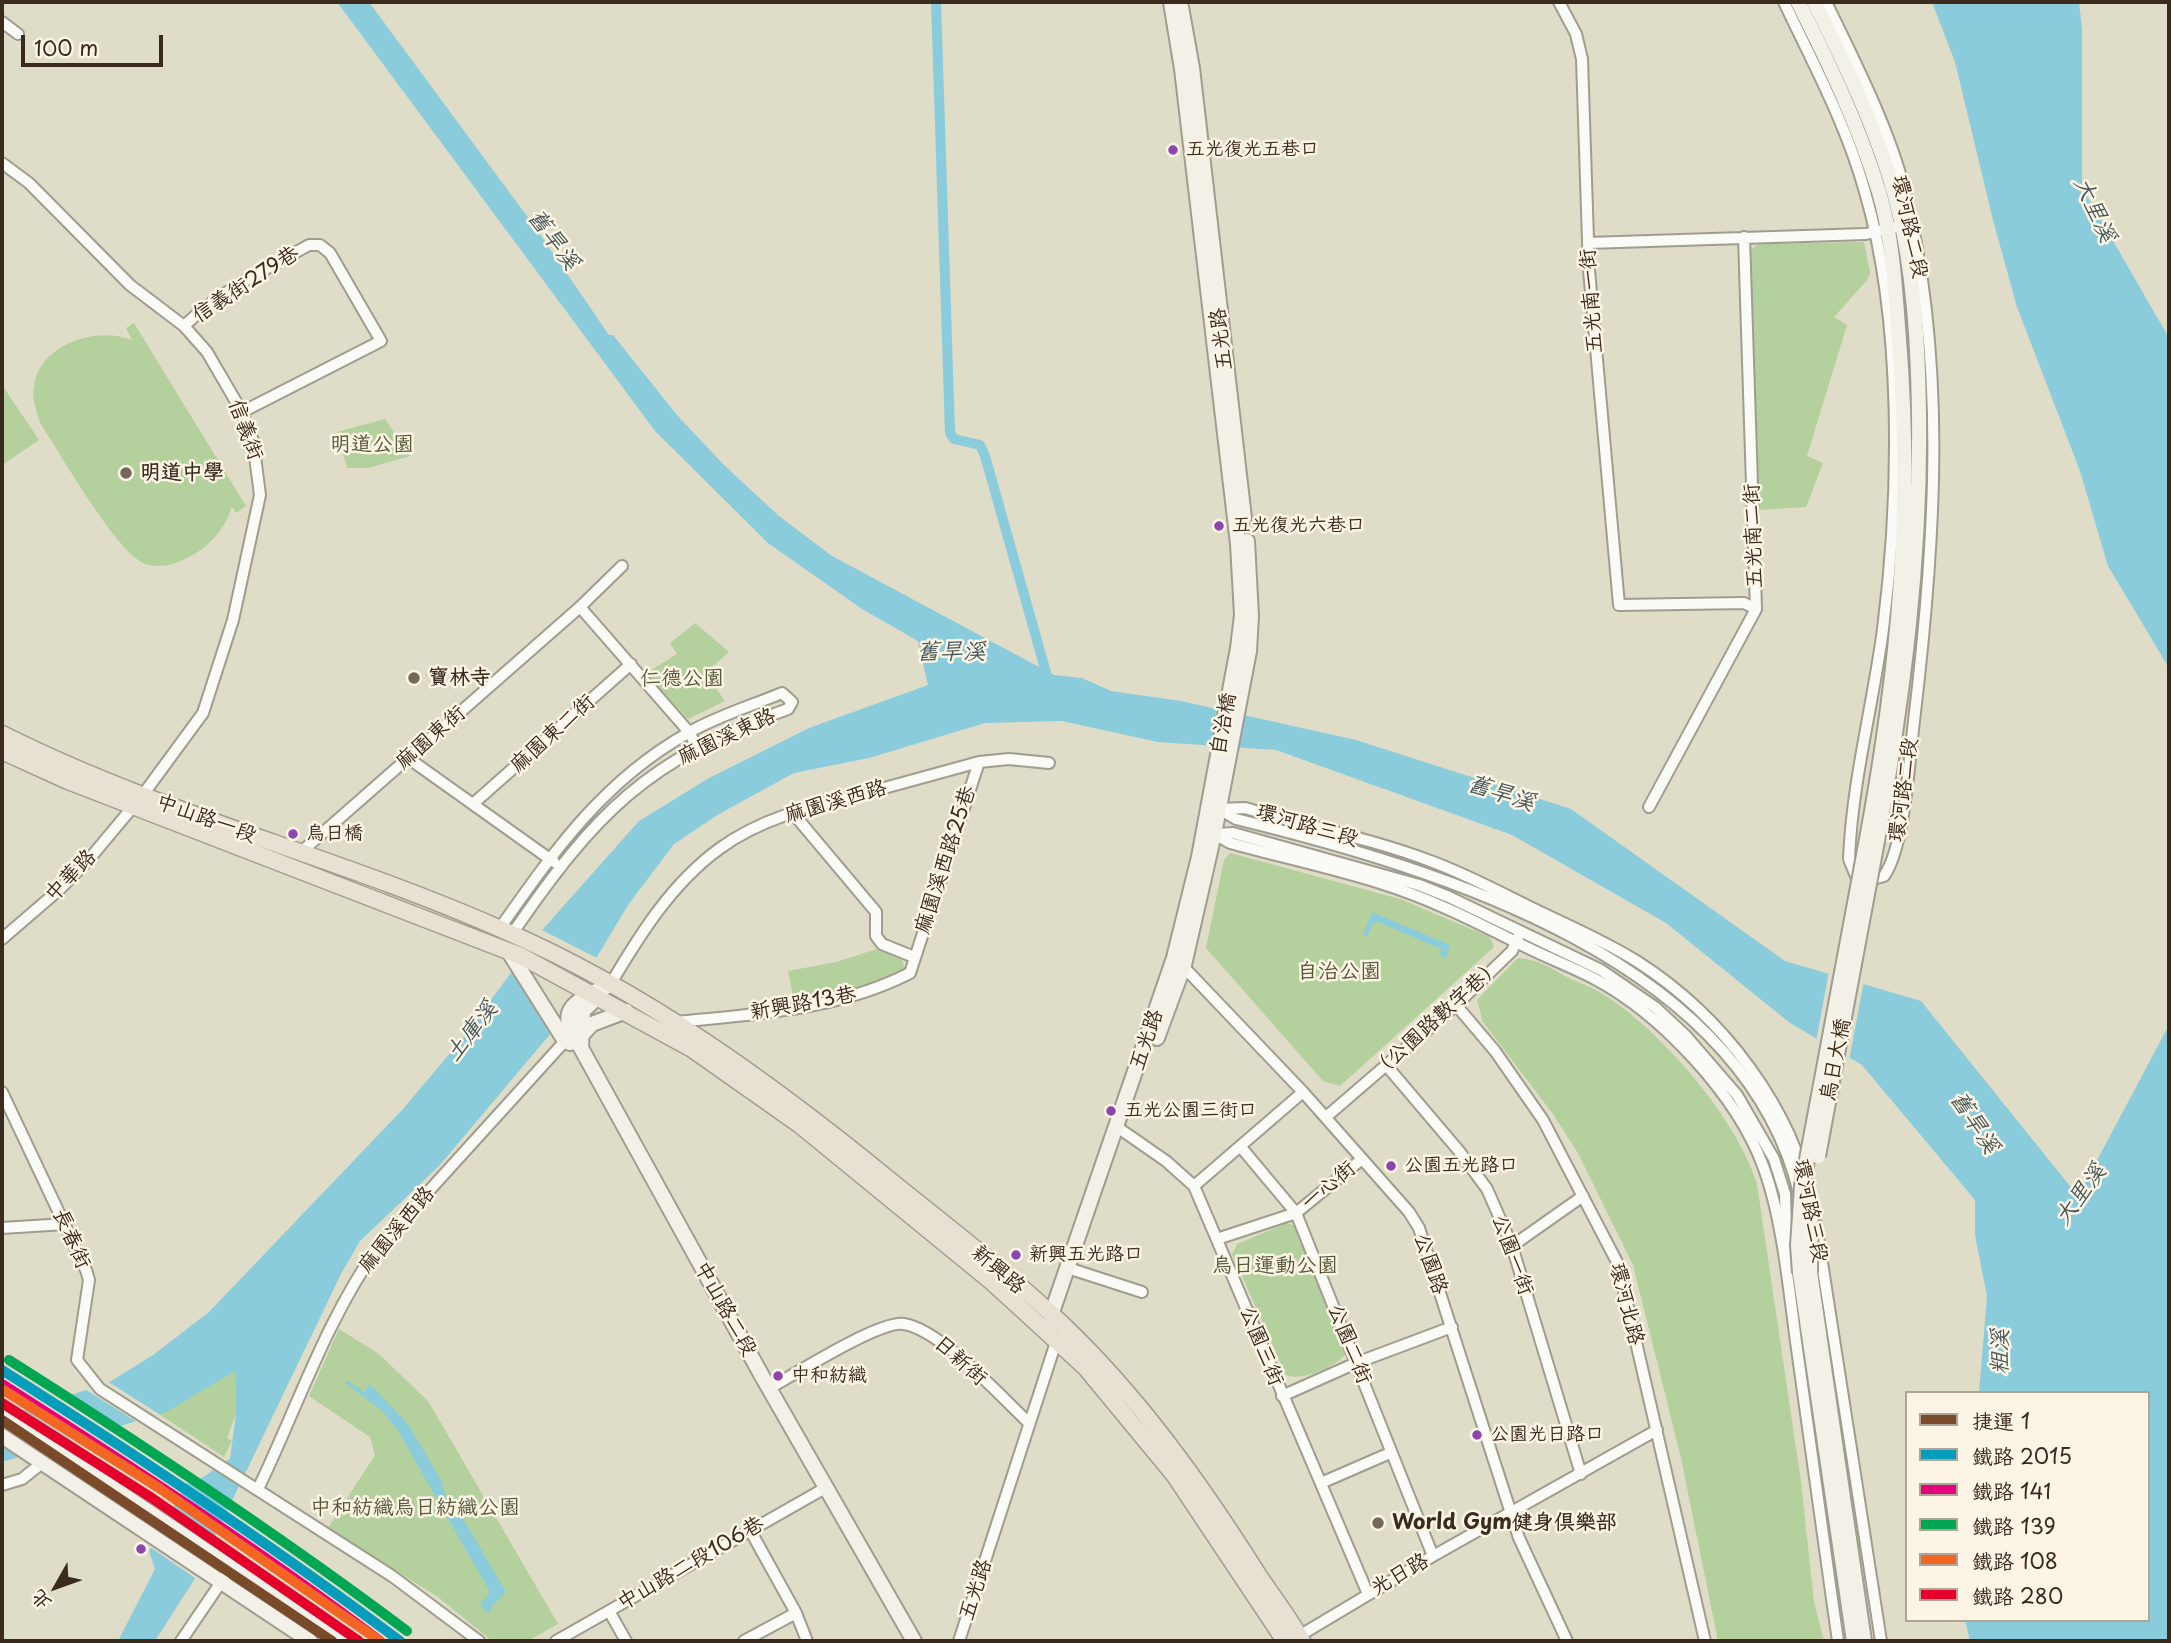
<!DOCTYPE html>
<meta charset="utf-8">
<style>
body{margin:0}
#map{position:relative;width:2171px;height:1643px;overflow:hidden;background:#dfdcc8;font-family:"Playpen Sans","LXGW WenKai TC",sans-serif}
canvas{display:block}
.frame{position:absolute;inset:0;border:4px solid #3b2a1e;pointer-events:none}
.legend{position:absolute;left:1905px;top:1391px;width:245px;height:231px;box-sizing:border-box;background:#fcf5e5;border:2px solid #afa495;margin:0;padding:9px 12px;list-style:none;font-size:21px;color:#3b2a1e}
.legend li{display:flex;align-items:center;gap:14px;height:35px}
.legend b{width:35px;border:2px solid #afa495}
.north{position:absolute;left:21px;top:1552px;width:70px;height:70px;-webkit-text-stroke:5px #fcf5e5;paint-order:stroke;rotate:230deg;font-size:19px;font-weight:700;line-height:28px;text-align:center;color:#3b2a1e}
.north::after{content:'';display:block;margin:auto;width:24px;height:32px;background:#3b2a1e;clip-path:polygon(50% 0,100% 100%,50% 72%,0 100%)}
.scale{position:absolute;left:21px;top:35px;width:142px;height:32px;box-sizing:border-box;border:4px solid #3b2a1e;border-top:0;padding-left:9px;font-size:21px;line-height:24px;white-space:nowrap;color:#3b2a1e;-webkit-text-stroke:5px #fcf5e5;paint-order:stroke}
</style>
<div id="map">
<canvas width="2171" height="1643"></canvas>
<div class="frame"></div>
<ul class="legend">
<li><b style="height:9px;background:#7a4b2a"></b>捷運 1</li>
<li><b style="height:9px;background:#069cbc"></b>鐵路 2015</li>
<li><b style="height:9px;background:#e5007d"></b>鐵路 141</li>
<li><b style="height:9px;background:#00a651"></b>鐵路 139</li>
<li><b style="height:9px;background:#f26522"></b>鐵路 108</li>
<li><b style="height:9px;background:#e4002b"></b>鐵路 280</li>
</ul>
<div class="north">北</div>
<div class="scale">100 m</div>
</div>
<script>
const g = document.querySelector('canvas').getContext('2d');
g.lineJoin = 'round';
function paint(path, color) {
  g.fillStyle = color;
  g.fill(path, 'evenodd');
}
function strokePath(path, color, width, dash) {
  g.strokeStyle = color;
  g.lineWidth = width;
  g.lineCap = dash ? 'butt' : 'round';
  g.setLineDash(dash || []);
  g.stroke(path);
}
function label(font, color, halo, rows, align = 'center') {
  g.font = font + ' "Playpen Sans","LXGW WenKai TC",sans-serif';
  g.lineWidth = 5;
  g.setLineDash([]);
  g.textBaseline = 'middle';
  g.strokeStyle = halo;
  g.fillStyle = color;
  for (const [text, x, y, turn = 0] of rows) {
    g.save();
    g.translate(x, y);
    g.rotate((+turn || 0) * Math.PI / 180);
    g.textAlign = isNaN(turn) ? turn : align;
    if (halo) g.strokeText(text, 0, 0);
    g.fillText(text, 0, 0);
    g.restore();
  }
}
paint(new Path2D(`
 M1864,242L1870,273L1867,280L1834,317L1847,325L1807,456L1823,463L1806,507L1759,510L1751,250L1757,245L1764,244Z
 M134,323L246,506L236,513L232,507C224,530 210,547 187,558C175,564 160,569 146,564C118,556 59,451 40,423C37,411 31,398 34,385C41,343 98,326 132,340L126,328Z
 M2,385L39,440L2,465Z
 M385,419L410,456L368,468H347L337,432Z
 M695,623L729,652L705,673L725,701L688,719L645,674L677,654L670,643Z
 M1230,853L1400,899L1490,937L1494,947L1340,1086L1323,1081L1206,948L1224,860Z
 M877,949L902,960L906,971L884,984L795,1005L788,971L836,962Z
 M1518,958C1537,959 1551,968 1567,977C1580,983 1594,988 1606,996C1663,1033 1737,1119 1757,1184L1801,1482L1814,1602L1824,1641H1718L1681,1458L1633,1265L1578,1153L1553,1114L1483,1022L1477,1000Z
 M1287,1223L1296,1226L1346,1353C1338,1366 1301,1382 1286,1375L1232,1254L1237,1244Z
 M339,1329L379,1354L428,1401L558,1624L528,1641H492L438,1597L328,1528L375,1455L370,1437L309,1396Z
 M235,1370L236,1414L227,1438L232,1441L224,1457L159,1414Z`), '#b4d09c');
paint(new Path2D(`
 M337,2H369L535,227L609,335H613L677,415L724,465L779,516L832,556L1054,675L1082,678L1111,691L1181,701L1356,740L1571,809L1785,961L1921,1001L2078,1196L2169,1025V1641H1970L1965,1620H2148V1393H1979L1987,1296L1975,1235V1200L1862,1065L1790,1023L1666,923L1512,835L1276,750L1158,742L1062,721L985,723L869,758L794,773L719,814L674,844L628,905L552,1032L439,1166L360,1241L341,1274L194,1580L155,1641H118L155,1569L149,1551L186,1484L200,1479L230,1459L236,1414L235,1371L166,1412L2,1462V1417L108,1383L153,1355L209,1312L403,1109L462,1039L544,928L639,821L709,778L809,728L928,685L918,641L862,609L768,543L655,431Z
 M1932,2H2079L2082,29V187L2169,338V668L2108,566L2080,471L2017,307L1993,220L1955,62Z
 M1372,912L1450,945L1446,959L1440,955L1441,949L1378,922L1373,923L1367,936L1363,935Z
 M347,1380L364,1392L370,1384L408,1424L441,1480L446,1497L452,1500L506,1592L491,1607L490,1614L480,1605L490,1592L397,1429L381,1410L345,1383Z`), '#8bccdc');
paint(new Path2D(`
 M542,930L599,959L550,1034L511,968Z
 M1829,971L1864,981L1849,1061L1816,1042Z
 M107,1381L159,1414L140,1424L83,1388Z
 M56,1395L113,1432L77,1444L21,1407Z
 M16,1409L71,1446L22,1459L2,1445V1414Z
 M175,1510L217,1539L195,1578L150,1547Z`), '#dfdcc8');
strokePath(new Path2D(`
 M936,2L950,433L954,439L980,445L985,456L1049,683`), '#8bccdc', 10);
const street = new Path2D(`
 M1559,2L1576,34L1582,59L1589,270L1619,605L1744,603L1756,609
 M1784,2C1813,63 1847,126 1865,192C1903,322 1900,495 1883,629C1873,705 1852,782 1849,859L1856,876L1866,881L1884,876C1905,846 1909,760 1914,721C1935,545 1948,362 1904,188C1888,126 1854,60 1826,2
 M2,22L18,34
 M2,163L29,183L130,285L184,326L207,352L242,412L253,441L260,495L233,620L203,713L142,796L91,857L60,889L2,939
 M1588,243L1866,234L1909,224
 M184,326C219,292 266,269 309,245H320L330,253L381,341L242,412
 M580,607L689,732L697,747
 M408,758L554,862
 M474,803L631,664
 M1649,807L1756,609L1744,237
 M1219,809L1245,808C1307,826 1373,839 1433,862C1468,875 1501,893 1534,909C1569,926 1605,941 1638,962C1722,1016 1792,1106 1812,1205
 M1219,809L1236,819C1440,869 1743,960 1799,1193
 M792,812L876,912V936L882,944L914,957
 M1214,834L1230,843C1281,857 1333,868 1383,884C1431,899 1474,921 1518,943C1543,956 1570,966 1595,979C1661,1014 1737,1095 1763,1166C1783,1219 1789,1292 1797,1349C1811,1447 1824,1544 1838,1641
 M1216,834L1233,833L1419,885L1449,897L1601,970L1655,1007L1686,1036L1737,1095L1774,1159L1785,1194L1787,1261
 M301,852L580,607L622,566
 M500,928C555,850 603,781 688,733C717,716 751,706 782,693L792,702L788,709C646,760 596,812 512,934
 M1179,962L1303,1092L1409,1212L1419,1228L1519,1538L1567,1641
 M610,985C639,936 671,884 719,849C765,815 822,804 877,790C911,781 945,771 979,762L1009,759L1049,763
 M1456,1005L1495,1051L1543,1120L1618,1264L1705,1641
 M676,1022C756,1014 838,1010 910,973L979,762
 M1386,1065L1459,1151L1487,1189L1512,1246L1581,1474
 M2,1092L86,1270L89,1280L77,1360L100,1389L392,1576L479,1641
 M1326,1117L1456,1005L1512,951L1519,935
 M1117,1127L1166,1161L1194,1186L1368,1594
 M1240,1146L1296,1213L1433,1556
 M1194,1186L1303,1092
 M1816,1224L1881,1641
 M2,1228L65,1224
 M1217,1239L1296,1213L1362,1159
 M1512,1246L1583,1196
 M1074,1270L1142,1292
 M770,1388C795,1374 880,1320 904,1324C941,1330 1000,1396 1029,1423
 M1282,1396L1356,1363L1452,1327
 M1321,1483L1390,1453
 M2,1485L22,1479L42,1463
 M258,1489C297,1408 326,1320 378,1247L565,1041
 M750,1530L796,1613L807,1641
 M609,1611L626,1641
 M1299,1636L1433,1556L1657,1430
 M181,1641L232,1566
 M556,1641L827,1487
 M744,1641L796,1613
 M959,1641L1057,1339`);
const secondary = new Path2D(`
 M1798,2C1829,63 1859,126 1879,192C1893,238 1895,291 1899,339C1913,515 1899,666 1867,839
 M1814,2C1846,65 1879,134 1897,203C1914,271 1918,344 1919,414C1921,558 1903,699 1877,841
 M1181,7L1192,68L1244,518
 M509,952L565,1041L570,1043
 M610,985C573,1001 554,1010 581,1048L762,1376L914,1641
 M579,1038L592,1024L626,1011
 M1157,1038L1184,965L1214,834L1249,651L1251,616L1247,541
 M581,1047L583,1011L598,997
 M1810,1272L1864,1641
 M1800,1273L1854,1641
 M1053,1323L1051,1315L1174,958L1199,857L1238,648L1242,615L1238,544L1182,69L1171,2
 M2,1413L341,1641
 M2,1436L310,1641`);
const primary = new Path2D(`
 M2,734C163,815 339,857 503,930C646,992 772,1084 892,1182C949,1228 1008,1273 1061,1323C1138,1396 1201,1484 1257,1573C1272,1596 1289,1617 1302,1641
 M2,751L68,781L521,956L692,1049L800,1125L992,1282L1085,1367L1175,1476L1285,1641`);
strokePath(street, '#a09c8f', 14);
strokePath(secondary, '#a09c8f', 18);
strokePath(primary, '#a09c8f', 19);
strokePath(street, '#fafaf7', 10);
strokePath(secondary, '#f3f0e8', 14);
strokePath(primary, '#e7e0d3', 16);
const secondaryBridge = new Path2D(`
 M1818,1156L1877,841
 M1810,1272L1811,1200
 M1800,1273L1798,1245L1802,1186L1867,839`);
strokePath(secondaryBridge, '#a09c8f', 18, []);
strokePath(secondaryBridge, '#f3f0e8', 14);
strokePath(new Path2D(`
 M2,1370C138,1456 271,1544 400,1641`), '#069cbc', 10);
strokePath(new Path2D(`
 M2,1384C131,1466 258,1549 380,1641`), '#e5007d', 10);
strokePath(new Path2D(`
 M9,1360C145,1446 278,1534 407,1631`), '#00a651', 10);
strokePath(new Path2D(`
 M2,1389L159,1488L380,1641`), '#f26522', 10);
strokePath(new Path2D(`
 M2,1403L152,1498L359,1641`), '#e4002b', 10);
strokePath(new Path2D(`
 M2,1420L332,1641`), '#7a4b2a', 10);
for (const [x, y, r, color] of [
 [1173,150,6,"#8e44ad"],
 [126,473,7,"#74685a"],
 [1219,526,6,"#8e44ad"],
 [414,678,7,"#74685a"],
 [293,834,6,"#8e44ad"],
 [1111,1111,6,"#8e44ad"],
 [1391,1166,6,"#8e44ad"],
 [1016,1255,6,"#8e44ad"],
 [778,1376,6,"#8e44ad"],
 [1477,1435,6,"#8e44ad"],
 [1378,1523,7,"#74685a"],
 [141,1549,6,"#8e44ad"]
]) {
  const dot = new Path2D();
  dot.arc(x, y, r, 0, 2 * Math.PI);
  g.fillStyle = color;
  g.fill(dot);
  strokePath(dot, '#fcf5e5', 2.5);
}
label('19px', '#3b2a1e', '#fcf5e5', [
 ["五光復光五巷口",1186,150],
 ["五光復光六巷口",1232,526],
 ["烏日橋",306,834],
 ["五光公園三街口",1124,1111],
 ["公園五光路口",1404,1166],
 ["新興五光路口",1029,1255],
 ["中和紡織",791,1376],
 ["公園光日路口",1490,1435]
], 'left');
label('21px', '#3b2a1e', '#fcf5e5', [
 ["環河路二段",1909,227,78],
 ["信義街279巷",246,285,-33],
 ["五光南一街",1592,301,-94],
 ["五光路",1222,339,-97],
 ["信義街",245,430,70],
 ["五光南二街",1754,536,-92],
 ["自治橋",1224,724,-80],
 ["麻園東二街",553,734,-42],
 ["麻園溪東路",727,737,-25],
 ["麻園東街",431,738,-41],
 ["環河路二段",1904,790,-82],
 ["麻園溪西路",836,802,-16],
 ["中山路一段",206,819,20],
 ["環河路三段",1307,826,16],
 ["麻園溪西路25巷",946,860,-72],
 ["中華路",71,876,-46],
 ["新興路13巷",803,1004,-10],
 ["（公園路數字巷）",1437,1019,-42],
 ["五光路",1147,1040,-71],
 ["烏日大橋",1836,1060,-79],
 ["一心街",1329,1186,-40],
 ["環河路三段",1810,1211,79],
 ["麻園溪西路",397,1230,-50],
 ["長春街",71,1239,66],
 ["公園一街",1512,1255,70],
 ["公園路",1430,1264,71],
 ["新興路",998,1270,40],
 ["環河北路",1626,1304,76],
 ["中山路二段",725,1309,61],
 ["公園二街",1349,1344,68],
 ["公園三街",1261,1346,68],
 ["日新街",960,1361,42],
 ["中山路二段106巷",691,1564,-30],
 ["光日路",1400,1575,-30],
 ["五光路",976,1590,-72]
]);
label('21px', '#555939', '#fcf5e5', [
 ["明道公園",372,445],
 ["仁德公園",682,679],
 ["自治公園",1339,972],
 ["烏日運動公園",1275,1266],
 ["中和紡織烏日紡織公園",415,1508]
]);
label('bold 21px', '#3b2a1e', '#fcf5e5', [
 ["明道中學",140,473],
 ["寶林寺",428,678],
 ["World Gym健身俱樂部",1392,1523]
], 'left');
label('italic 23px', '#48585a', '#fcf5e5', [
 ["大里溪",2094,210,65],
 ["舊旱溪",553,240,53],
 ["舊旱溪",951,653],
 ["舊旱溪",1501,794,18],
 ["土庫溪",472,1032,-52],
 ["舊旱溪",1974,1123,57],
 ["大里溪",2081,1195,-54],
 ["粗溪",2001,1352,-89]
]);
</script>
